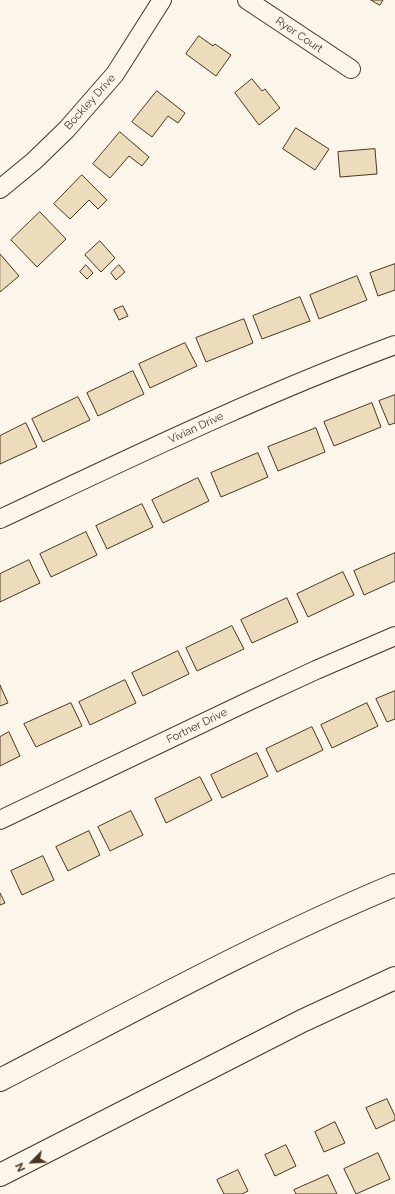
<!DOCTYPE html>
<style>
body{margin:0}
#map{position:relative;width:395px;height:1194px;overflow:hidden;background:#fbf6e9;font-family:Raleway,sans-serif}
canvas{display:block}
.north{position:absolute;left:12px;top:1142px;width:40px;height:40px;-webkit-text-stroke:3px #fbf6e9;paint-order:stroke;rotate:246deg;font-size:11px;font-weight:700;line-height:16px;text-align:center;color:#4a3520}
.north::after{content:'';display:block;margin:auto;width:14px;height:18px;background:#4a3520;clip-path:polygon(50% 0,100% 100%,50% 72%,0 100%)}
</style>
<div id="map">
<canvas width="395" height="1194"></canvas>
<div class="north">N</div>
</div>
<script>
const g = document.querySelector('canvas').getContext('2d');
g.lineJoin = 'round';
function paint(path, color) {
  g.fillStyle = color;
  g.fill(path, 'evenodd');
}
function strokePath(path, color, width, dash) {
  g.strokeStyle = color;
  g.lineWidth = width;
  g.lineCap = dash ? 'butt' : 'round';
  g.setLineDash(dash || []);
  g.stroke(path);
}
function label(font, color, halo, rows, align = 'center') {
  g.font = font + ' Raleway,sans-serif';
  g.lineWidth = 3;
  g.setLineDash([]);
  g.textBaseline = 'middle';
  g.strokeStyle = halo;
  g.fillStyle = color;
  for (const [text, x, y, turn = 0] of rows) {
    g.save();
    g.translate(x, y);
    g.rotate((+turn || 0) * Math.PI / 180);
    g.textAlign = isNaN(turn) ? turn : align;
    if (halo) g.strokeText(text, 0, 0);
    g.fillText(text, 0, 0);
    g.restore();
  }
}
const building = new Path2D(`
 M371,0H383L380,5Z
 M199,36L213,46L215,44L231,55L216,76L186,54Z
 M252,79L262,91L265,89L280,108L259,125L235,93Z
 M157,91L185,113L178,123L168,116L152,137L132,122Z
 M296,128L329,149L315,170L283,149Z
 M120,132L149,157L142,166L129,156L110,178L93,164Z
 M375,149L377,174L340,177L338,152Z
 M82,175L107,200L98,209L89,200L70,219L54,204Z
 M40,212L66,239L37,267L11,240Z
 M100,241L115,258L101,272L85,255Z
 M0,254L19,276L0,292Z
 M395,264V290L378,296L370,273Z
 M86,265L93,273L87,279L80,272Z
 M119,265L125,272L116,280L111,273Z
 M357,276L367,300L319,319L310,295Z
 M300,297L310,321L262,339L253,316Z
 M123,306L128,316L119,320L114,310Z
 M244,319L253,343L206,362L196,338Z
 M185,343L197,366L150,388L139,364Z
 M133,371L144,394L98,416L87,393Z
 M395,395V423L389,425L379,401Z
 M78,397L90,420L43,442L32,419Z
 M372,403L381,427L334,446L324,422Z
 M26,423L37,447L0,464V436Z
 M316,428L325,452L278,471L268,447Z
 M258,453L268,477L221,497L211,473Z
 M198,478L209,501L163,523L152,500Z
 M142,504L153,527L107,549L96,526Z
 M86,532L97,555L51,577L40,554Z
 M395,553V581L364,595L354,571Z
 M29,560L40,583L0,602V574Z
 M343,572L354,595L308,617L297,594Z
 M287,598L298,622L252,643L241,620Z
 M232,626L244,649L197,671L186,648Z
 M178,651L189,674L143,696L132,673Z
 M125,680L136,703L90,725L79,702Z
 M0,685L8,703L0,706Z
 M395,691V719L387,722L376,699Z
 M71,703L82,726L36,747L24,724Z
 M367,703L378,726L332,748L321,725Z
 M312,727L323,750L277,772L266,749Z
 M9,732L20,756L0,766V737Z
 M257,753L268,776L222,798L211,775Z
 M200,777L212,800L166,823L155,799Z
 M131,811L143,835L110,851L98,827Z
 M89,831L100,855L68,871L56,847Z
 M43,856L54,880L22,895L11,871Z
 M0,893L5,903L0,905Z
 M387,1099L395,1116V1120L376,1129L366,1108Z
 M335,1122L345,1143L324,1152L315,1132Z
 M286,1145L296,1166L275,1176L265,1155Z
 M378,1153L390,1179L356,1194L344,1169Z
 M238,1170L248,1191L242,1194H224L217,1180Z
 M328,1175L337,1194H296L294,1190Z`);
paint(building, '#ecdcbc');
strokePath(building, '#4a3520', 1);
const minor = new Path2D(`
 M247,0L351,69
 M0,189L34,161L67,129L115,74L162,0
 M0,519C130,458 260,395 395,345
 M0,820L249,701L316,670L395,636`);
const motorway = new Path2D(`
 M0,1080C130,1013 260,941 395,885
 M0,1175L302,1021L395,978`);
strokePath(minor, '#4a3520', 20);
strokePath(motorway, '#4a3520', 24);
strokePath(minor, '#fbf6e9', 18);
strokePath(motorway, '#fbf6e9', 22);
label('11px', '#4a3520', '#fbf6e9', [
 ["Ryer Court",299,35,34],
 ["Bockley Drive",90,102,-48],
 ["Vivian Drive",196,428,-25],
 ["Fortner Drive",197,726,-26]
]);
</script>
